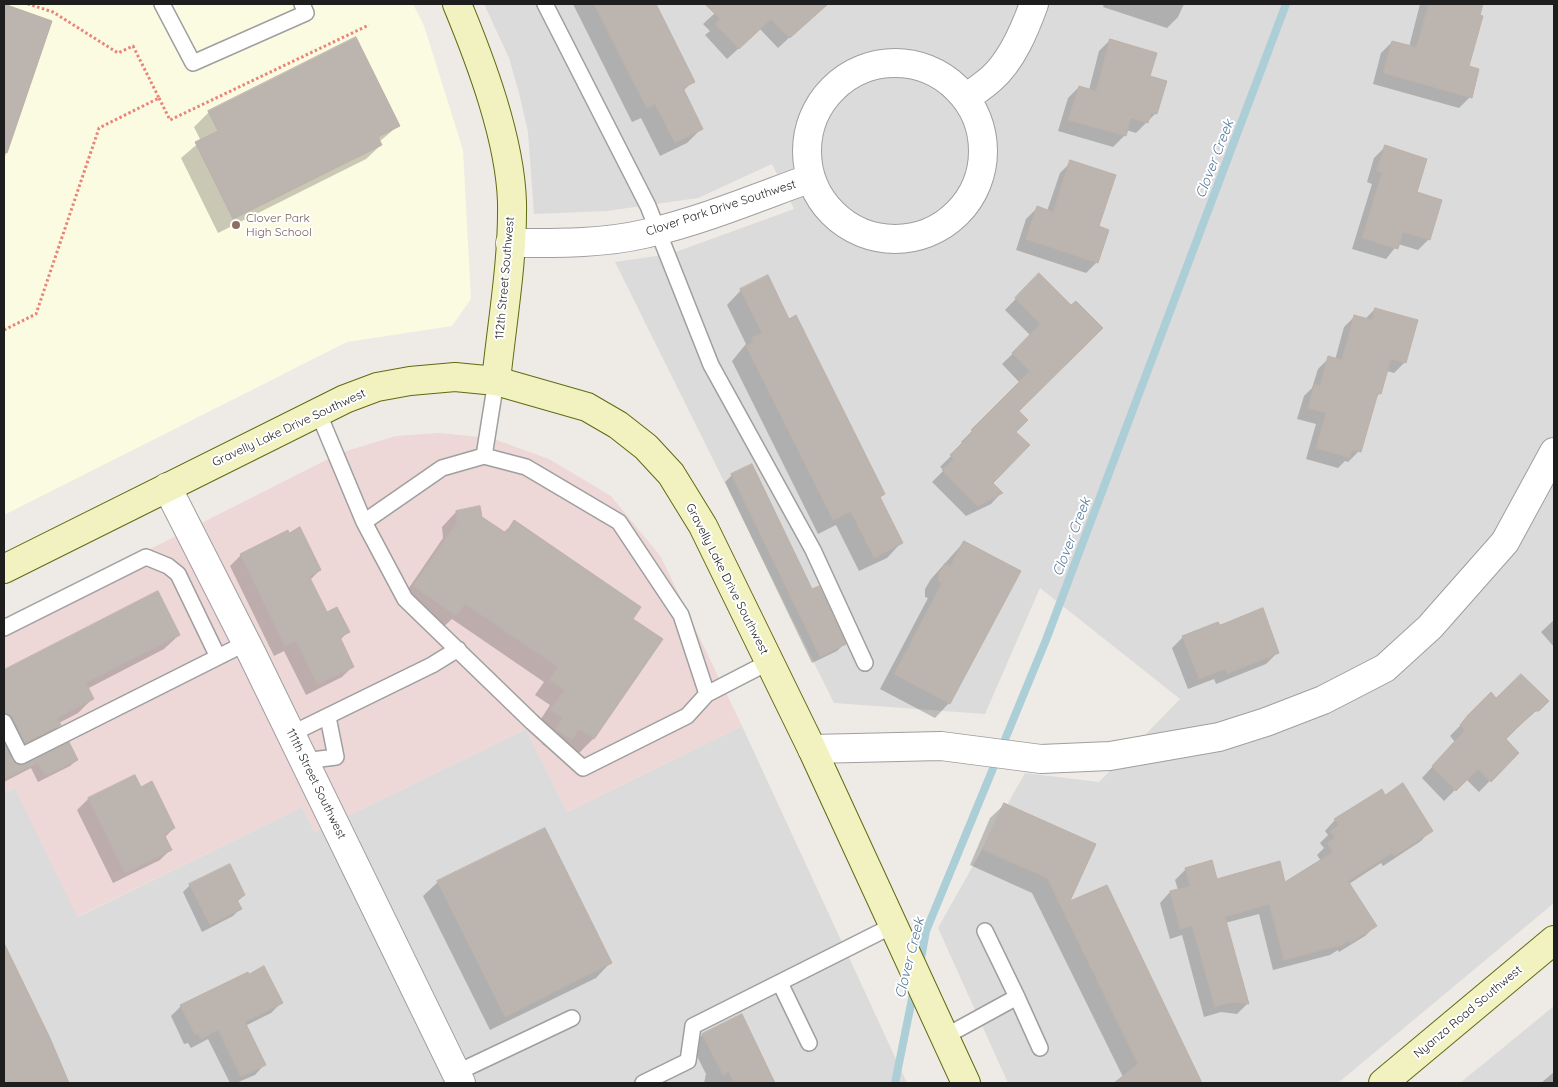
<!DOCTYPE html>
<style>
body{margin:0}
#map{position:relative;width:1558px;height:1087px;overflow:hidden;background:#eeebe6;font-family:Quicksand,sans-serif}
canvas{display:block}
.frame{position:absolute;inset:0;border:5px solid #1e1e1e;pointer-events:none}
</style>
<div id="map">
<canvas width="1558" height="1087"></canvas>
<div class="frame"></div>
</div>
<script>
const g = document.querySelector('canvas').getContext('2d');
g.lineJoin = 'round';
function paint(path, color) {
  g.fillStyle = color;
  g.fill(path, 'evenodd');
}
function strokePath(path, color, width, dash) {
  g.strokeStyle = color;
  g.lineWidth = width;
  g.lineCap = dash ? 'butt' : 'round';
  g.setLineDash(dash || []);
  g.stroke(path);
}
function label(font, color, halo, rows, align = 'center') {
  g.font = font + ' Quicksand,sans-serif';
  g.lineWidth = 4;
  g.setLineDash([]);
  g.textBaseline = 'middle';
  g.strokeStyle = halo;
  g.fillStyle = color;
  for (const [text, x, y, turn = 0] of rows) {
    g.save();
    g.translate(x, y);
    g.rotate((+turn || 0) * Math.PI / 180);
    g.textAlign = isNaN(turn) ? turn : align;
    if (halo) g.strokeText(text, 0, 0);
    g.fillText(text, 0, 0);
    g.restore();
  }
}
paint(new Path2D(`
 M484,4H1554V903L1338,1083H1008L938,928L1025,773L1099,782L1180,699L1040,588L985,714L834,703L615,262L670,254L794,209L772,164L698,198L607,211L534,214L528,132L519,93L509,58Z
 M742,726L907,1083H4V793L15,788L78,917L302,807L315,832L526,729L567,812Z
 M1554,1006V1083H1460Z`), '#dcdbdb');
paint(new Path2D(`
 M439,433L491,438L549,459L611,496L661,557L742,726L567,812L526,729L315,832L302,807L77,917L15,788L4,793V623L340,453L396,436Z`), '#edd7d7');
paint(new Path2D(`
 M4,4H413L424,26L463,150L471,299L452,326L347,342L4,515Z`), '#fbfbe1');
paint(new Path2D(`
 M573,4H655L693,81L683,91L702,128L687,143L660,156L641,118L632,122Z
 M725,4H812L818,11L778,48L760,29L727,59L705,35L710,31L703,24Z
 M1104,4H1184L1178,17L1167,28L1103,7Z
 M1420,4H1481L1468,67L1470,97L1459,108L1373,84L1381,53L1392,42L1409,47Z
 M4,5L51,22L4,159Z
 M356,39L399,125L379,142L381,145L366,159L218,233L181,158L201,141L194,127L209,112Z
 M1110,40L1148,77L1156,113L1136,133L1126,130L1124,136L1113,147L1058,131L1068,98L1079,87L1089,90L1099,51Z
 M1385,147L1415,193L1429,239L1418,250L1398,244L1386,259L1352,249L1372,184L1367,182L1374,158Z
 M1071,162L1097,227V262L1086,273L1016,250L1026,219L1037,208L1047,211L1060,173Z
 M1039,275L1071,307L1017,411L1015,432L991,483L1001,493L991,504L966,516L932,482L944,470L940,467L963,444L961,442L1020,383L1002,364L1031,336L1005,310Z
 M741,290L879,498L901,543L887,558L859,571L836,525L818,534L732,361L746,344L727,305Z
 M1375,309L1405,362L1394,373L1387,371L1380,393L1375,399L1359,451L1348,462L1345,461L1338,468L1306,459L1316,424L1297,419L1304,396L1312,388L1318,369L1329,358L1335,360L1344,327L1355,316L1365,319Z
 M732,475L811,591L844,644L837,651L812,663L725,482Z
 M456,512L481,518L503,533L515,522L631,619L661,639L593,739L579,753L566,744L557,754L542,744L549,733L537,725L550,705L535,695L544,682L452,619L441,629L400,601L443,538L442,527Z
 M964,542L949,703L935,718L880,689L928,598L925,597V589L931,579Z
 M241,555L320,570L310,580L327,614L348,632L340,640L353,666L342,677L306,695L284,651L274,656L230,566Z
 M157,593L179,635L164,649L87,689L92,699L78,713L59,723L60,725L45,739L10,757L12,761L21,767L69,744L77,760L70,766L38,782L31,768L4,782V750L6,749L4,745V672Z
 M1554,620V647L1541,632Z
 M1219,627L1277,653L1266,664L1216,684L1214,679L1188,689L1172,648L1183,637Z
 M1491,694L1496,699L1547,701L1504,740L1517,753L1479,792L1466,779L1444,801L1422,778L1455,742L1450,736Z
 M134,776L140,788L174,828L165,837L171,849L160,860L113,883L77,810L88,799Z
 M1385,797L1431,830L1421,841L1383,866L1381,863L1349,884L1376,925L1365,936L1339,952L1338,950L1330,955L1273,970L1259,914L1225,923L1248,1003L1237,1014L1221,1012L1204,1017L1182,935L1170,939L1160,903L1170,892L1178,890L1175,880L1186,869L1216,880L1285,884L1321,861L1317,855L1324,848L1320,843L1328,835L1325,831L1335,820Z
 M1005,804L1068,903L1198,1077L1192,1083H1116L1123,1077L1032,893L970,865L990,818Z
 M438,882L610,963L596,978L490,1030L423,896Z
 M190,885L244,895L237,902L240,909L233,916L202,932L183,892Z
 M8,955L49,1038L68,1083H4V957Z
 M281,1003L271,1013L245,1026L264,1065L255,1075L236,1083H230L208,1039L191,1048L188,1043L184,1044L171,1016L181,1006Z
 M741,1016L774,1083H704L706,1074L692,1046L702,1035Z
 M1554,1072V1083H1541Z`), '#0003');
strokePath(new Path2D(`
 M920,964L926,931L1046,640L1286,4
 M895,1083L914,989`), '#abced7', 8);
const building = new Path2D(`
 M4,4L52,21L7,153L4,152Z
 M594,4H656L695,82L683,88L703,129L675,143L655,104L647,108Z
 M705,4H828L790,38L771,19L739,49L715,24L720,19Z
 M1429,4H1483L1480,15L1483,16L1469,66L1479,69L1472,98L1383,73L1392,41L1416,47Z
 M356,37L400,126L378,137L382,145L233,219L195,142L218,131L208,111Z
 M1110,39L1157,53L1150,76L1167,81L1157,114L1151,113L1148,123L1131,118L1126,136L1068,120L1079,86L1096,91Z
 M1385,145L1427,159L1417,192L1442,200L1430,240L1403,232L1398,249L1362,238L1382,173L1377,171Z
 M1070,160L1116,175L1099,226L1109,230L1098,263L1026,239L1037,206L1053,212Z
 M1039,273L1071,305L1076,301L1103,328L1019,411L1028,420L1016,432L1030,445L993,483L1003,493L978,506L942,470L954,459L950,455L973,432L971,430L1030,371L1012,353L1040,324L1015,298Z
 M768,275L789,319L796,315L885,494L880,497L903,543L874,558L851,512L833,520L746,346L753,342L751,338L762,333L740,289Z
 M1375,308L1418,320L1406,363L1391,359L1381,394L1378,393L1361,452L1352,450L1350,458L1316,448L1326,413L1308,408L1314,384L1320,386L1328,356L1342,360L1354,315L1372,320Z
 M752,464L812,589L819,586L846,644L820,657L731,474Z
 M480,506L482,517L506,533L514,520L641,607L633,619L663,639L594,739L579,729L572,740L555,729L563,718L550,710L564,690L549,680L558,667L465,604L456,616L413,586L457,522L456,511Z
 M300,527L321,570L309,576L327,612L337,607L350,632L340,637L354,667L317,685L296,641L285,646L240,554L288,530L289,533Z
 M964,541L1021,571L950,704L894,674L942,583L939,582V574L945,563L950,566Z
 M158,591L180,635L86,683L94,699L57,718L61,725L25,743L12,717L4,713V670Z
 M1263,608L1279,653L1227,674L1225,669L1199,679L1182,636L1218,622L1220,625Z
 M1521,674L1549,701L1539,711H1534L1506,739L1519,753L1491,782L1478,769L1456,791L1432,766L1465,730L1460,725L1468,715L1491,692L1496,698Z
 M4,742L13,761L20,765L69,742L78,760L45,776L38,763L4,780Z
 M135,775L141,787L152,781L175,828L164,834L172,850L125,873L88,798Z
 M1403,783L1433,831L1394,856L1392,853L1348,881L1377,926L1350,943L1349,940L1342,945L1284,960L1269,904L1225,917L1249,1004L1232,1002L1215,1007L1192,926L1180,929L1170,891L1190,886L1185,868L1212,860L1217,879L1280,861L1285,882L1333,852L1327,843L1335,838L1330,831L1339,825L1334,819L1382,789L1385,795Z
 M1004,803L1096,844L1070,901L1107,885L1202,1083H1114L1138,1064L1047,878L983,850Z
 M545,828L612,963L505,1017L437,881Z
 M230,864L245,895L237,900L242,909L210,925L189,884Z
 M4,943L50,1038L69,1083H4Z
 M264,966L283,1003L245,1022L266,1065L241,1077L218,1030L201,1039L198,1034L195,1035L180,1005L248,972L249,974Z
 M742,1014L775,1083H734L729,1072L723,1075L702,1034Z`);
paint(building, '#bbb4af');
strokePath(building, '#beb2a9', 1);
const lane = new Path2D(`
 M162,4L193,63L306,13L302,4
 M545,4L648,206L711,365L813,550L865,663
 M318,412L364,522L405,599L532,722L583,768L687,716L707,694L769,662
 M484,456L496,381
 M364,522L442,468L484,456L526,467L619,522L681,615L707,694
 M4,628L146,557L168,566L178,574L218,657
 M4,722L21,756L246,643
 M291,734L432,665L458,649
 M304,761L336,757L328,717
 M985,931L1017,997
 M780,983L809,1043
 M944,1037L1017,997L1040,1048
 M456,1073L572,1018
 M643,1083L688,1061L693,1026L892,926`);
const street = new Path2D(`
 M807 151a88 88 0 1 1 176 0a88 88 0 1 1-176 0Z
 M966,98C974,92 983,86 991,79C1012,61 1025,29 1034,4
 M510,243C554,243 601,244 644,234C701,221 756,198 811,178
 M167,487L252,654L461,1083
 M812,749L941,746L1041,759L1110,756L1219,737L1266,722L1323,700L1385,668L1430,627L1505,542L1554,452`);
const secondary = new Path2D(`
 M457,4C481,62 510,139 512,202C513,261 502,322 496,381
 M4,569L345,399L377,387L410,381L455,377L496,381L587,407L618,425L646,447L671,474L703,526L812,749L966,1083
 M1383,1083L1554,940`);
strokePath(lane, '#9f9f9f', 18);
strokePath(street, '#9f9f9f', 30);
strokePath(secondary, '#616a11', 30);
strokePath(new Path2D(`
 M159,98L170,120L369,25
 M4,330L36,314L99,128L159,98L133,46L118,53L53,12L28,4`), '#ea847a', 3, [2.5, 2.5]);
strokePath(lane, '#fff', 15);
strokePath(street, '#fff', 28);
strokePath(secondary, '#f1f2bf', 28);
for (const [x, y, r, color] of [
 [236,225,5,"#8d6e63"]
]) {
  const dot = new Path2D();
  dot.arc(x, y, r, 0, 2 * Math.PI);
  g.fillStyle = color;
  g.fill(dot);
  strokePath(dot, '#fff', 2);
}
label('12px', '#1e1e1e', '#fff', [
 ["Clover Park Drive Southwest",721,208,-18],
 ["112th Street Southwest",505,278,-85],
 ["Gravelly Lake Drive Southwest",289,428,-25],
 ["Gravelly Lake Drive Southwest",727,579,63],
 ["111th Street Southwest",316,784,64],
 ["Nyanza Road Southwest",1468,1012,-40]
]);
label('12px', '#785e54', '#fff', [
 ["Clover Park",246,218],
 ["High School",246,232]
], 'left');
label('italic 14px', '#52789c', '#fff', [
 ["Clover Creek",1215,159,-69],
 ["Clover Creek",1072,537,-69],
 ["Clover Creek",910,958,-76]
]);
</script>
